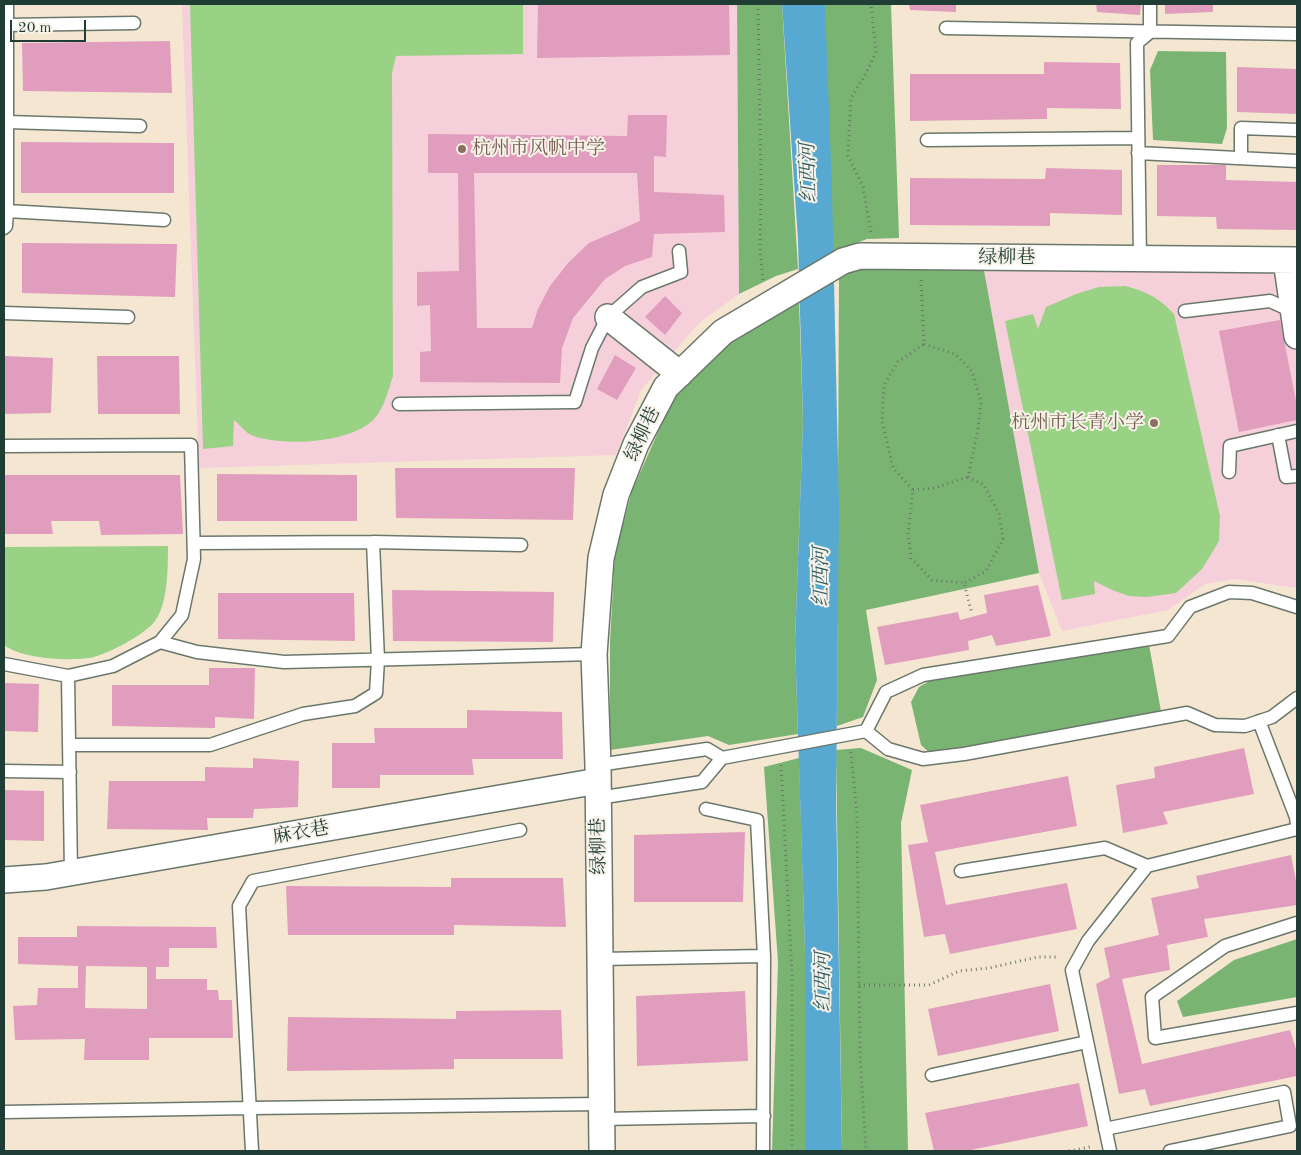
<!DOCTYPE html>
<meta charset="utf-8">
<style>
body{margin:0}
#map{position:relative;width:1301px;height:1155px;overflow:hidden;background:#f5e6d2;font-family:"Old Standard TT",serif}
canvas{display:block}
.frame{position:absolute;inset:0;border:5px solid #1f3d34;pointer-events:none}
.scale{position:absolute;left:10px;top:20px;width:76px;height:22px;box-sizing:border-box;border:2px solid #1f3d34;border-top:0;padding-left:6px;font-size:15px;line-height:18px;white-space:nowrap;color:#1f3d34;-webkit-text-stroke:4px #f7f3e8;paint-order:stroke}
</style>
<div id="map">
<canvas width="1301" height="1155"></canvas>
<div class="frame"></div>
<div class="scale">20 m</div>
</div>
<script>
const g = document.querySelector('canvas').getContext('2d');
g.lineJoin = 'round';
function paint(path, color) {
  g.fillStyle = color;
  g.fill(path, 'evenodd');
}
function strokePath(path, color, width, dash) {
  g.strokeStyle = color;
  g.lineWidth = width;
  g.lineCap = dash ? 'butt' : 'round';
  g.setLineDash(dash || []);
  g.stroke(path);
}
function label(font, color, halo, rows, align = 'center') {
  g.font = font + ' "Old Standard TT","Noto Serif SC",serif';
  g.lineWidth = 4;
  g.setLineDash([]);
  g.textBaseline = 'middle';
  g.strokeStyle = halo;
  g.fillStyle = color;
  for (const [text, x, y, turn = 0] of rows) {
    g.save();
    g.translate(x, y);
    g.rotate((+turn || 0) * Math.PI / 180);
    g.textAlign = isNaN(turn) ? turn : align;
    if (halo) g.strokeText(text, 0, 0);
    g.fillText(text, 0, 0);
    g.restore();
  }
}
paint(new Path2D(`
 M182,4H737L739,294L699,323L641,390L616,455L199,468Z
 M983,265L1297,272V588L1235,579L1205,584L1168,610L1062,631L1039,573Z`), '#f5cfda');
paint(new Path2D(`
 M190,4H523V54L396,56L392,73L393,376C389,388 384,408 375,418C352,444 281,447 251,435C245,432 239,424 234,420L233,446L203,449Z
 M1125,286C1147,292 1158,297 1174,314L1220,516L1219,541L1202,569L1176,593L1147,597L1129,596L1112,590L1094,581L1095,594L1062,600L1005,321L1033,314L1038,329L1046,307L1076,294L1099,287Z
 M168,546C168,567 168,604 155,621C146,634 105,656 89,658C67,661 22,659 4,645V547Z`), '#99d285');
paint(new Path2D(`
 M737,4H782L798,269L776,276L739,294Z
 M824,4H891L899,238L867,239L833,252Z
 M1158,51L1226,52L1227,128L1222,144L1153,140L1150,70Z
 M847,263L983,265L1039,573L866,610L877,680L863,717L837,726L839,273Z
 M799,300L803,421L795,642L798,734L729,745L708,736L610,750V642L615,553L632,491L675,394L728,345Z
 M1148,639L1162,717L935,758L921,745L911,702L919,687L944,672Z
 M861,748L912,770L901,823L908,1151H842L836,750Z
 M799,758L805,950V1151H772L778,962L764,767Z
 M1297,939V997L1183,1017L1177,1001L1234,960Z`), '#7ab472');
paint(new Path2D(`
 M782,4H825L832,191L839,506L836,799L842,1151H805V950L795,642L803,421L798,240Z`), '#57a9d2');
paint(new Path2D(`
 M538,4H729L730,55L537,58Z
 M909,4H956V12L910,10Z
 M1096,4H1141L1140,15L1097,12Z
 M1165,4H1213V12L1165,14Z
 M170,41L172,93L23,91L22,43Z
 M1044,62L1120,63L1121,109L1047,108V119L910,121V74H1044Z
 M1237,67L1297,69V114L1237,112Z
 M628,115H667L666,157L654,156V192L724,195L725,232L654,234L652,257L625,266L605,279L573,318L562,348L560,383L420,382V352L431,351L430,305L417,306V272L459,271L458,173H428V134L627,136ZM474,173H637L640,221L589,243L568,263L550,286L538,309L532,328H477Z
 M21,142L174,143V193H21Z
 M1157,165H1226V180L1297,182V230L1217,229L1216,217L1157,216Z
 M1046,168L1122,170V215L1050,213V226L910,225V178L1045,179Z
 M22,243L177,244L175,297L22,293Z
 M665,296L682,313L665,335L645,317Z
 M1280,320L1297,406V420L1239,432L1219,331Z
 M615,355L636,368L617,400L597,389Z
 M4,356L53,358L51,413L4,414Z
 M97,356H179L180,414H98Z
 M395,468H575L573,520L396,518Z
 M217,474L357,475V521H217Z
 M4,475H180L183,534L101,535L99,521H51L53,534H4Z
 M1038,585L1051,636L996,646L992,635L968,641L969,650L885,665L877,627L958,612L960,620L987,613L984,595Z
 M392,590L554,592L553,642L393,641Z
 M218,593H354L355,641L218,639Z
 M209,668H255L254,719L215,717V728L112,726V685H209Z
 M4,683L39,684L38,732L4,731Z
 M467,710L562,712L563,759H472L474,775H380V788H332V743H375L374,728H467Z
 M1244,748L1254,794L1163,812L1168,824L1123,833L1116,785L1155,778L1154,767Z
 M253,758L299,761L298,807L254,809L253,818H207L208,830L107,829L109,781H205V767L253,768Z
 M1068,776L1077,826L935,852L946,905L1067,883L1077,929L950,954L945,934L924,937L908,845L928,842L920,805Z
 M4,790L44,791V841L4,840Z
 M745,832L743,902H634V835Z
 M1291,855L1297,886V905L1204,919L1208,937L1167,945L1170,970L1122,979L1142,1064L1290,1030L1296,1049L1297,1048V1076L1150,1106L1145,1089L1119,1094L1096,984L1110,977L1104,948L1159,935L1151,898L1199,888L1196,876Z
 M451,878H563L566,927L454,925V935H288L286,886L451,887Z
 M77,926L216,927L217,948H169V967H156V979H207V990H218L219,1000H232L233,1038H149V1060H84L85,1039L15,1040L13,1006L37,1005L38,988H78V966L18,964V937H77ZM86,966L147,967V1009L85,1008Z
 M1050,984L1059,1031L938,1056L928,1009Z
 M745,991L748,1061L637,1066L636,996Z
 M561,1010L563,1059H454V1069L287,1071L288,1017L456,1019V1011Z
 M1079,1083L1088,1126L966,1151H934L925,1113Z`), '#e19dbd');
const service = new Path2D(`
 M7,25L134,23
 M946,28L1297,34
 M7,122L140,126
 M927,140L1138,138
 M1138,153L1297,161
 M1241,158V128L1297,130
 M7,211L164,220
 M4,228L6,226L7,211V4
 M1140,259L1137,43L1150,32V4
 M1185,311L1270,301L1292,311
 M4,313L128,317
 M399,404L575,402L592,348L608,317L642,287L681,272L679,251
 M1278,435L1286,477L1297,476
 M4,446L191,445L194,559L182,615L160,642L113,666L68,676L4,664
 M1229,472L1230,446L1297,431
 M194,543L373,542L521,545
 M160,642L197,652L284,662L594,654
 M68,676L71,873
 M1259,721L1296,817L1297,825
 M866,731L888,749L923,759L964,754L1187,713L1215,725L1245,726L1272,717L1297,698
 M69,745H210L303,714L355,706L376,693L378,660L373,542
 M598,765L707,749L722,758L866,731L886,692L923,675L1168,636L1190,607L1229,592L1252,593L1297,607
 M4,771L70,772
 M598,798L702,782L722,758
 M706,809L757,820L764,956L763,1151
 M961,871L1105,848L1147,866
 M1297,923L1225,946L1152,997L1155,1038L1297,1013
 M600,959L764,956
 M932,1075L1087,1042
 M4,1112L250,1108L602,1104
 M602,1119L764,1116
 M1105,1129L1284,1092L1290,1126L1170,1151
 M252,1151L239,906L253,881L520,830
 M1110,1151L1072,970L1088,941L1147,866L1297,829`);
const minor = new Path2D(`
 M1286,260L1297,336
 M608,317L680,374
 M4,880L46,877L598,781
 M602,1151L598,765L594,654L601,558L616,495L636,444L666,387L723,332L843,261L860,256L1297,260`);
strokePath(service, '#6a786b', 15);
strokePath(minor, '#6a786b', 28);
strokePath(new Path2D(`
 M758,4L761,181L760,250L763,280
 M871,232L863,187L848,156L851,98L865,75L876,52L871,4
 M921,280L924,344L898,362L884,385L882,421L893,468L913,490L908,534L911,558L932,580L964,583L972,614
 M924,344L955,354L972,371L981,402L978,429L968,477L984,485L999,514L1003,539L986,571L964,583
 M913,490L934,488L968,477
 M851,752L857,816L860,1056L866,1151
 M781,765L792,974V1151
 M859,985H929L959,971L989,968L1038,957H1058
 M1069,1151L1090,1147`), '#6a786b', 3, [1, 4]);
strokePath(service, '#fff', 12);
strokePath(minor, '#fff', 25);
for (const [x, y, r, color] of [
 [462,149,5,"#8d6e63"],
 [1154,423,5,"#8d6e63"]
]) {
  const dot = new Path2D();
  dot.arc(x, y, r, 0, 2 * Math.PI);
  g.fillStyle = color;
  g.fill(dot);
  strokePath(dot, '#f7f3e8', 2);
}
label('19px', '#785e54', '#f7f3e8', [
 ["杭州市风帆中学",472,149],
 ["杭州市长青小学",1144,423,"right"]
], 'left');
label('19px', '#1f3d34', '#f7f3e8', [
 ["绿柳巷",1007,258],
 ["绿柳巷",643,434,-65],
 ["麻衣巷",301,833,-10],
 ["绿柳巷",599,846,-91]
]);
label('italic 20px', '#305d63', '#f7f3e8', [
 ["红西河",809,173,-92],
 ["红西河",822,577,-90],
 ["红西河",824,982,-90]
]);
</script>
